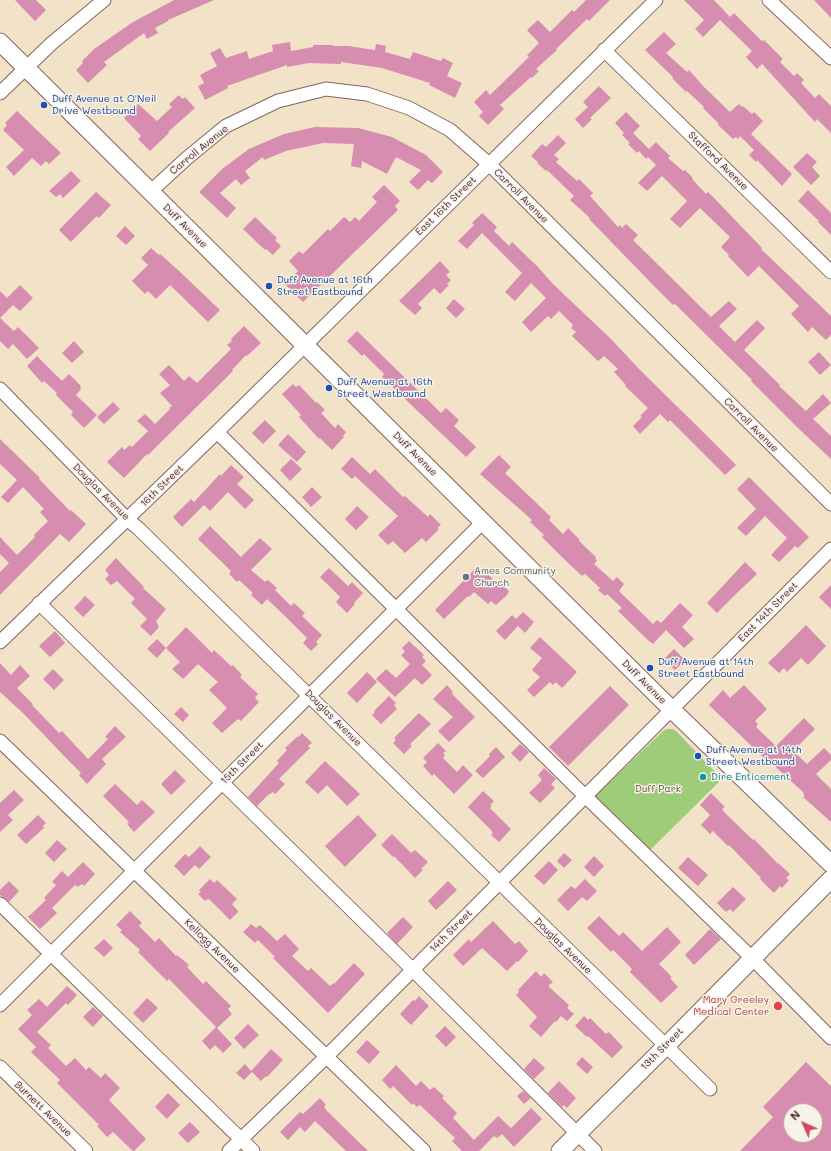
<!DOCTYPE html>
<style>
body{margin:0}
#map{position:relative;width:831px;height:1151px;overflow:hidden;background:#f2e3c8;font-family:Mali,sans-serif}
canvas{display:block}
.north{position:absolute;left:783px;top:1103px;width:40px;height:40px;box-sizing:border-box;background:#f7f3e8;border:1px solid #b29e9c;border-radius:50%;rotate:315deg;font-size:11px;font-weight:700;line-height:16px;text-align:center;color:#4a1f2b}
.north::after{content:'';display:block;margin:auto;width:14px;height:18px;background:#d1495b;clip-path:polygon(50% 0,100% 100%,50% 72%,0 100%)}
</style>
<div id="map">
<canvas width="831" height="1151"></canvas>
<div class="north">N</div>
</div>
<script>
const g = document.querySelector('canvas').getContext('2d');
g.lineJoin = 'round';
function paint(path, color) {
  g.fillStyle = color;
  g.fill(path, 'evenodd');
}
function strokePath(path, color, width, dash) {
  g.strokeStyle = color;
  g.lineWidth = width;
  g.lineCap = dash ? 'butt' : 'round';
  g.setLineDash(dash || []);
  g.stroke(path);
}
function label(font, color, halo, rows, align = 'center') {
  g.font = font + ' Mali,sans-serif';
  g.lineWidth = 3;
  g.setLineDash([]);
  g.textBaseline = 'middle';
  g.strokeStyle = halo;
  g.fillStyle = color;
  for (const [text, x, y, turn = 0] of rows) {
    g.save();
    g.translate(x, y);
    g.rotate((+turn || 0) * Math.PI / 180);
    g.textAlign = isNaN(turn) ? turn : align;
    if (halo) g.strokeText(text, 0, 0);
    g.fillText(text, 0, 0);
    g.restore();
  }
}
paint(new Path2D(`
 M667,729H673L676,731L722,779L648,852L593,798L662,732Z`), '#9fcc79');
paint(new Path2D(`
 M15,0H36L46,10L35,21Z
 M174,0H214L168,20V21L155,28L158,33L147,39L144,33L104,62L107,65L88,83L76,70L83,63L82,61L94,49L133,22Z
 M586,0H610L589,21L587,19L556,49L557,50L536,69L539,71L532,78L531,77L500,105L504,109L488,125L479,116L483,112L474,102L486,90L490,95L529,57L527,55L539,43L527,30L538,20L550,32L572,10L574,12Z
 M684,0H714L730,17L734,13L762,41L764,40L783,59L780,62L794,76L797,73L804,80L801,83L815,98L819,94L831,106V133L817,119L815,122L762,64L757,69L746,57L752,51L720,20L703,37L695,29L704,20Z
 M814,0H831V18Z
 M664,32L676,44L666,53L687,72L689,70L704,87L730,112L739,104L742,107L743,106L752,114L754,112L763,121L751,134L792,174L782,186L757,160L756,162L749,155L754,150L740,136L738,139L736,137L733,139L718,125L719,124L703,108L704,107L687,91L686,92L672,78L673,77L645,50Z
 M290,42L291,51L313,47V45H333V46H348L375,50L376,44L386,46L385,52L410,59L413,52L441,61L443,58L453,63L447,76L462,83L455,98L429,85L430,83L382,68L341,62V64L309,63L287,67V65L227,86L228,88L205,100L198,86L204,83L200,75L217,66L210,53L220,48L226,58L247,51L249,59L273,51L272,45Z
 M599,86L611,98L590,118L592,119L583,128L575,119L588,107L583,102Z
 M179,95L182,99L185,97L195,108L168,132L169,133L150,151L138,139L141,136L124,118L138,104L157,121L172,107L169,104Z
 M17,111L61,153L49,164L46,161L41,166L32,158L14,176L6,167L24,150L3,130L7,125L5,123Z
 M626,112L640,126L633,133L649,149L656,142L670,156L668,158L683,171L685,170L693,178L692,179L706,194L708,192L716,200L762,248L761,249L831,316V335L826,340L812,327L808,332L791,314L799,306L759,266L748,277L728,256L729,255L721,247L730,237L700,208L680,228L670,219L687,201L662,176L647,191L638,183L656,165L648,157L646,159L639,151L637,153L628,144L630,143L622,135L624,133L615,123Z
 M315,127L358,128L392,137L426,155L443,172L432,183L428,180L418,190L409,182L421,170L396,157L387,174L362,161L361,168L351,166L354,144L323,143L286,151L264,160L263,157L245,171L250,178L241,185L236,179L220,193L236,208L227,218L199,192L222,169L249,149L284,134Z
 M558,135L566,143L554,155L559,159L556,162L577,181L579,179L593,193L590,196L618,227L620,225L622,228L626,224L638,235L633,240L711,317L729,301L737,309L719,326L735,342L757,320L765,328L744,350L780,385L779,386L806,411L823,394L831,403L813,419L831,436V459L799,429L751,381L752,380L675,304L673,305L656,288L589,219L590,218L570,200L574,196L547,170L546,171L537,163L538,162L531,156L542,144L546,147Z
 M807,153L817,162L812,167L820,176L811,185L793,167Z
 M71,171L81,181L63,198L60,194L56,197L49,191Z
 M384,185L400,201L395,206L398,210L303,302L285,284L298,271L289,261L299,251L303,254L328,229L330,231L344,217L350,222L355,217L359,221L377,202L372,197Z
 M808,190L831,213V235L818,222L819,221L798,201Z
 M96,192L111,205L99,218L97,216L71,242L59,230Z
 M482,213L497,227L494,231L509,246L512,242L538,267L553,284L610,338L641,371L693,422L736,465L725,475L670,420L668,422L660,414L640,434L633,426L642,417L640,416L648,408L625,386L626,385L614,372L618,369L604,356L598,361L572,336L576,332L571,328L573,325L559,311L551,319L548,316L531,332L522,322L546,298L531,283L515,301L505,292L522,273L482,233L467,249L458,241L474,225L472,223Z
 M255,217L277,238L275,240L281,246L273,255L266,249L265,250L243,229Z
 M125,226L135,236L126,245L116,236Z
 M151,248L159,255L160,254L179,271L220,310L208,322L170,285L156,299L148,291L145,294L132,281L148,265L141,258Z
 M440,261L450,272L446,275L451,280L447,284L449,285L440,294L434,288L418,304L422,308L415,315L399,301Z
 M20,285L33,298L20,311L13,305L0,318L14,331L18,327L39,348L27,359L13,344L8,349L0,341V291L7,298Z
 M454,299L465,309L456,318L446,308Z
 M244,326L261,343L247,356L246,355L232,370L233,371L148,455L147,454L124,478L107,462L122,447L124,450L130,445L132,447L148,431L137,421L145,414L155,424L170,409L169,408L172,406L160,393L170,385L159,374L169,365L184,381L189,376L197,383L231,349L227,345L232,341L231,339Z
 M357,331L441,413L446,408L459,420L454,426L476,447L466,457L382,377L384,374L364,354L362,356L347,341Z
 M74,341L84,352L72,363L62,353Z
 M819,352L831,365L820,375L808,362Z
 M37,356L62,381L69,374L81,386L80,387L81,389L76,395L97,415L84,428L71,415L73,412L56,395L57,393L44,381L42,383L27,366Z
 M293,384L296,387L299,385L316,403L317,402L325,410L321,413L335,428L338,424L346,432L343,436L344,437L332,450L320,438L319,439L299,417L301,415L282,394Z
 M113,402L120,409L104,424L97,417Z
 M265,420L276,431L263,444L252,433Z
 M288,434L306,452L297,462L278,445Z
 M0,439L40,478L39,479L70,511L71,510L86,524L69,542L60,534L0,595V572L9,563L0,554V537L17,555L35,537L34,535L48,521L40,512L44,509L23,487L8,503L1,497L17,480L0,464Z
 M499,455L511,467L505,473L551,517L549,520L563,534L568,528L580,540L579,541L596,557L595,558L597,561L594,564L613,581L617,577L624,584L619,591L653,624L657,620L661,623L680,603L693,615L682,627L694,639L684,648L666,630L653,644L650,642L618,611L622,608L607,594L605,596L598,590L600,588L585,574L582,576L563,558L542,537L544,535L530,522L532,520L480,474Z
 M352,457L370,474L375,469L403,497L405,496L428,517L430,514L441,525L437,528L439,529L426,542L422,538L405,553L393,541L388,545L378,535L398,516L355,476L352,479L341,469Z
 M291,459L302,469L290,481L280,470Z
 M231,465L244,477L237,484L254,500L245,509L228,492L210,511L204,505L182,527L173,517L191,499L194,502L220,474L221,476Z
 M749,477L809,537L798,548L795,546L779,562L771,555L787,538L765,516L746,536L737,528L756,509L737,489Z
 M312,487L322,497L311,507L302,497Z
 M357,506L369,517L356,530L345,519Z
 M210,526L241,557L260,538L272,549L251,570L265,582L268,580L277,588L275,590L291,606L294,603L305,613L302,616L322,635L316,642L318,644L311,651L303,643L307,638L289,620L267,599L262,605L251,595L253,593L239,580L237,582L229,574L231,571L198,539Z
 M116,558L144,587L143,588L166,609L156,621L159,627L151,636L140,626L147,619L131,603L135,599L117,581L111,585L105,579L109,575L105,570Z
 M745,562L757,574L740,590L717,613L707,603Z
 M477,567L485,575L487,573L498,585L500,583L509,591L507,595L496,605L491,601L488,604L474,592L469,597L468,596L444,619L435,610Z
 M329,568L348,586L352,582L363,593L354,603L355,604L347,613L336,602L340,597L320,577Z
 M831,585V609L819,597Z
 M85,596L95,605L83,617L74,608Z
 M523,612L534,622L525,633L518,626L505,640L496,631L512,615L516,619Z
 M806,625L826,646L808,665L801,658L787,672L784,668L779,673L768,663Z
 M186,627L212,653L214,650L231,666L233,665L242,675L240,677L258,694L255,698L259,702L241,721L238,719L222,733L212,723L227,708L209,690L218,682L198,664L183,679L172,669L180,662L166,648Z
 M55,631L65,643L50,657L39,646Z
 M540,637L577,672L562,688L556,682L553,685L550,682L534,697L527,690L540,677L532,670L542,658L530,648Z
 M157,639L166,648L157,658L147,649Z
 M409,641L424,655L422,657L426,661L422,665L432,675L422,685L415,678L395,697L376,679L386,669L396,678L410,664L401,655L405,652L402,648Z
 M674,649L685,660L675,670L664,659Z
 M0,663L11,675L20,665L30,676L17,688L33,704L32,705L59,733L62,731L88,759L108,739L105,737L115,726L126,737L102,759L106,764L87,784L79,775L81,773L66,758L24,714L0,692Z
 M53,669L64,680L54,690L43,679Z
 M367,672L377,682L357,703L347,693Z
 M447,685L453,692L452,694L475,717L449,742L438,731L453,717L433,699Z
 M744,685L767,709L755,721L758,724L756,727L776,746L804,718L815,729L793,751L807,764L824,748L831,755V760L816,774L831,789V822L803,797L805,796L803,794L804,793L780,771L766,757L765,759L709,705L723,690L730,698Z
 M610,686L629,705L568,766L549,747Z
 M389,696L396,703L394,705L397,709L381,724L372,715L375,712L374,711Z
 M181,707L189,715L183,722L174,714Z
 M419,713L431,724L410,744L412,746L404,754L393,743L396,740L394,738Z
 M302,733L312,743L308,746L310,748L279,779L285,784L275,794L273,792L268,795L257,806L248,797L279,763L277,761L287,750L285,748L298,736L299,737Z
 M438,743L446,751L443,753L445,755L443,758L457,772L463,765L473,775L454,794L434,774L432,776L423,766L427,762L423,758Z
 M520,744L529,752L520,762L511,753Z
 M496,747L505,757L483,778L475,771L490,756L489,754Z
 M325,761L360,794L347,806L327,785L318,794L305,782Z
 M544,768L556,779L551,784L555,788L540,803L529,793L542,780L538,775Z
 M175,770L186,781L171,795L161,784Z
 M115,784L137,805L142,800L155,812L134,832L127,824L129,822L103,796Z
 M14,790L24,800L8,815L13,820L0,832V803Z
 M483,791L494,801L490,805L492,806L490,808L511,829L499,842L491,835L493,833L490,829L468,807Z
 M711,793L725,807L722,809L725,813L753,840L754,839L778,864V863L790,874L786,878L789,880L782,888L780,886L774,893L760,879L761,878L729,845L728,846L713,831L710,834L701,825L710,815L700,805Z
 M38,815L46,823L43,826L44,828L26,844L17,835Z
 M358,815L377,835L345,867L325,846Z
 M392,834L411,853L415,850L428,862L421,869L423,870L415,878L394,856L393,857L381,845Z
 M57,840L67,849L54,862L45,853Z
 M200,846L211,857L199,869L195,865L184,876L174,866L185,854L189,857Z
 M564,853L572,860L564,868L557,861Z
 M594,856L604,866L594,877L584,867Z
 M688,857L708,875L698,886L678,868Z
 M549,861L558,870L544,885L534,876Z
 M83,862L95,874L84,886L82,884L78,887L75,885L52,908L57,913L40,929L28,917L46,900L44,898L56,885L52,882L62,871L68,877Z
 M210,879L214,883L217,880L237,899L232,904L238,911V912L230,920L210,900L208,899L205,901L198,894L201,892L199,890Z
 M585,879L597,891L587,901L582,897L568,911L557,900L571,886L575,889Z
 M9,881L19,891L9,902L0,895V890Z
 M448,881L457,890L436,910L428,901Z
 M733,887L746,899L733,912L730,909L726,912L717,903Z
 M130,911L142,923L139,926L155,942L159,938L176,956L177,955L189,965L187,967L203,984L206,981L231,1006L228,1009L232,1014L217,1028L171,981L169,979L167,981L138,952L140,950L120,932L122,930L116,925Z
 M599,916L619,936L623,932L642,951L667,927L681,942L659,964L672,977L670,978L678,987L661,1003L630,972L632,969L613,950L611,952L587,928Z
 M403,917L413,927L397,944L387,933Z
 M493,921L515,944L519,941L528,951L518,962L517,961L507,971L482,948L463,966L453,955L469,939L471,942Z
 M251,924L256,928L260,925L277,941L285,934L299,949L292,956L308,971L311,968L330,986L334,983V984L354,963L365,974L328,1013L273,958L275,957L258,940L255,943L243,932Z
 M710,929L721,939L694,965L685,955Z
 M104,939L113,948L104,957L94,948Z
 M536,971L541,977L544,973L553,982L549,985V987L569,1005L567,1008L574,1014L567,1021L561,1016L556,1022L555,1021L541,1037L529,1026L537,1017L516,995L519,992L518,990Z
 M67,986L77,995L68,1005L66,1003L37,1032L51,1045L48,1048L66,1066L75,1058L86,1070L89,1067L101,1078L105,1073L120,1088L109,1100L146,1139L134,1151H133L113,1132L107,1137L97,1126L99,1125L57,1083L60,1080L31,1052L36,1047L18,1029L32,1015L27,1010L39,999L47,1007Z
 M419,996L429,1006L411,1025L400,1014L413,1000L415,1001Z
 M147,998L158,1008L143,1023L133,1013Z
 M93,1007L103,1016L93,1027L83,1017Z
 M584,1016L588,1020L590,1018L606,1034L609,1032L623,1047L612,1058L588,1036L587,1037L575,1026Z
 M248,1024L259,1035L244,1049L234,1038Z
 M445,1026L456,1037L446,1047L435,1036Z
 M216,1027L232,1044L223,1053L215,1045L210,1050L202,1041Z
 M367,1040L380,1052L369,1064L356,1052Z
 M271,1049L283,1060L267,1077L266,1076L261,1081L252,1072L244,1080L236,1073L245,1064L251,1071Z
 M582,1057L593,1067L587,1074L576,1064Z
 M534,1058L545,1068L534,1079L524,1069Z
 M806,1062L831,1086V1151H740L773,1117L763,1107ZM791,1111H815V1135H791Z
 M396,1065L415,1085L416,1086L421,1081L430,1090L434,1087L444,1096L442,1098L457,1113L453,1118L474,1140L498,1116L511,1128L531,1108L542,1119L514,1147L502,1134L497,1138L494,1136L479,1151H462L452,1141L455,1138L420,1105L417,1107L413,1103L412,1105L393,1086L390,1089L382,1080Z
 M559,1081L576,1098L567,1108L564,1105L562,1107L548,1093Z
 M523,1091L531,1098L524,1104L517,1096Z
 M168,1093L180,1105L167,1119L155,1107Z
 M320,1098L326,1105L324,1107L327,1111L368,1151H346L315,1121L305,1132L300,1127L288,1140L280,1132L300,1112L303,1114Z
 M190,1122L200,1132L188,1143L178,1133Z`), '#d68daf');
const minor = new Path2D(`
 M769,0L831,58
 M604,50L831,272
 M0,93L52,43L104,0
 M150,192L187,158L226,126L278,101L326,89L367,94L409,108L450,130L489,164L831,504
 M0,389L127,519L139,529L710,1089
 M217,432L585,796L752,958L831,1038
 M39,603L413,970L595,1151
 M0,642L217,432L656,0
 M0,741L424,1151
 M0,904L253,1151
 M0,1005L483,522
 M0,1067L86,1151
 M229,1151L326,1057L831,549`);
const major = new Path2D(`
 M0,42L661,699L831,864
 M560,1151L666,1046L831,879`);
strokePath(minor, '#856462', 15);
strokePath(major, '#856462', 19);
strokePath(minor, '#fff', 13);
strokePath(major, '#fff', 17);
for (const [x, y, r, color] of [
 [44,105,4,"#1a4fb4"],
 [269,286,4,"#1a4fb4"],
 [329,388,4,"#1a4fb4"],
 [466,577,4,"#6b7280"],
 [650,668,4,"#1a4fb4"],
 [698,756,4,"#1a4fb4"],
 [703,777,4,"#0f9aa8"],
 [778,1006,5,"#e0444e"]
]) {
  const dot = new Path2D();
  dot.arc(x, y, r, 0, 2 * Math.PI);
  g.fillStyle = color;
  g.fill(dot);
  strokePath(dot, '#f7f3e8', 1.5);
}
label('10px', '#164399', '#f7f3e8', [
 ["Duff Avenue at O'Neil",52,99],
 ["Drive Westbound",52,111],
 ["Duff Avenue at 16th",277,280],
 ["Street Eastbound",277,292],
 ["Duff Avenue at 16th",337,382],
 ["Street Westbound",337,394],
 ["Duff Avenue at 14th",658,662],
 ["Street Eastbound",658,674],
 ["Duff Avenue at 14th",706,750],
 ["Street Westbound",706,762]
], 'left');
label('10px', '#4a1f2b', '#f7f3e8', [
 ["Carroll Avenue",199,150,-39],
 ["Stafford Avenue",718,161,44],
 ["Carroll Avenue",521,196,45],
 ["East 16th Street",446,206,-44],
 ["Duff Avenue",185,226,45],
 ["Carroll Avenue",751,425,45],
 ["Duff Avenue",415,454,45],
 ["16th Street",162,486,-44],
 ["Douglas Avenue",101,492,45],
 ["East 14th Street",768,612,-45],
 ["Duff Avenue",644,682,45],
 ["Douglas Avenue",333,718,45],
 ["15th Street",242,763,-45],
 ["14th Street",451,931,-45],
 ["Kellogg Avenue",212,946,44],
 ["Douglas Avenue",563,946,44],
 ["13th Street",662,1049,-45],
 ["Burnett Avenue",43,1109,44]
]);
label('10px', '#5b616d', '#f7f3e8', [
 ["Ames Community",474,571],
 ["Church",474,583]
], 'left');
label('10px', '#0d838f', '#f7f3e8', [
 ["Dire Enticement",711,777]
], 'left');
label('10px', '#645342', '#f7f3e8', [
 ["Duff Park",658,789]
]);
label('10px', '#be3a42', '#f7f3e8', [
 ["Mary Greeley",769,1000],
 ["Medical Center",769,1012]
], 'right');
</script>
